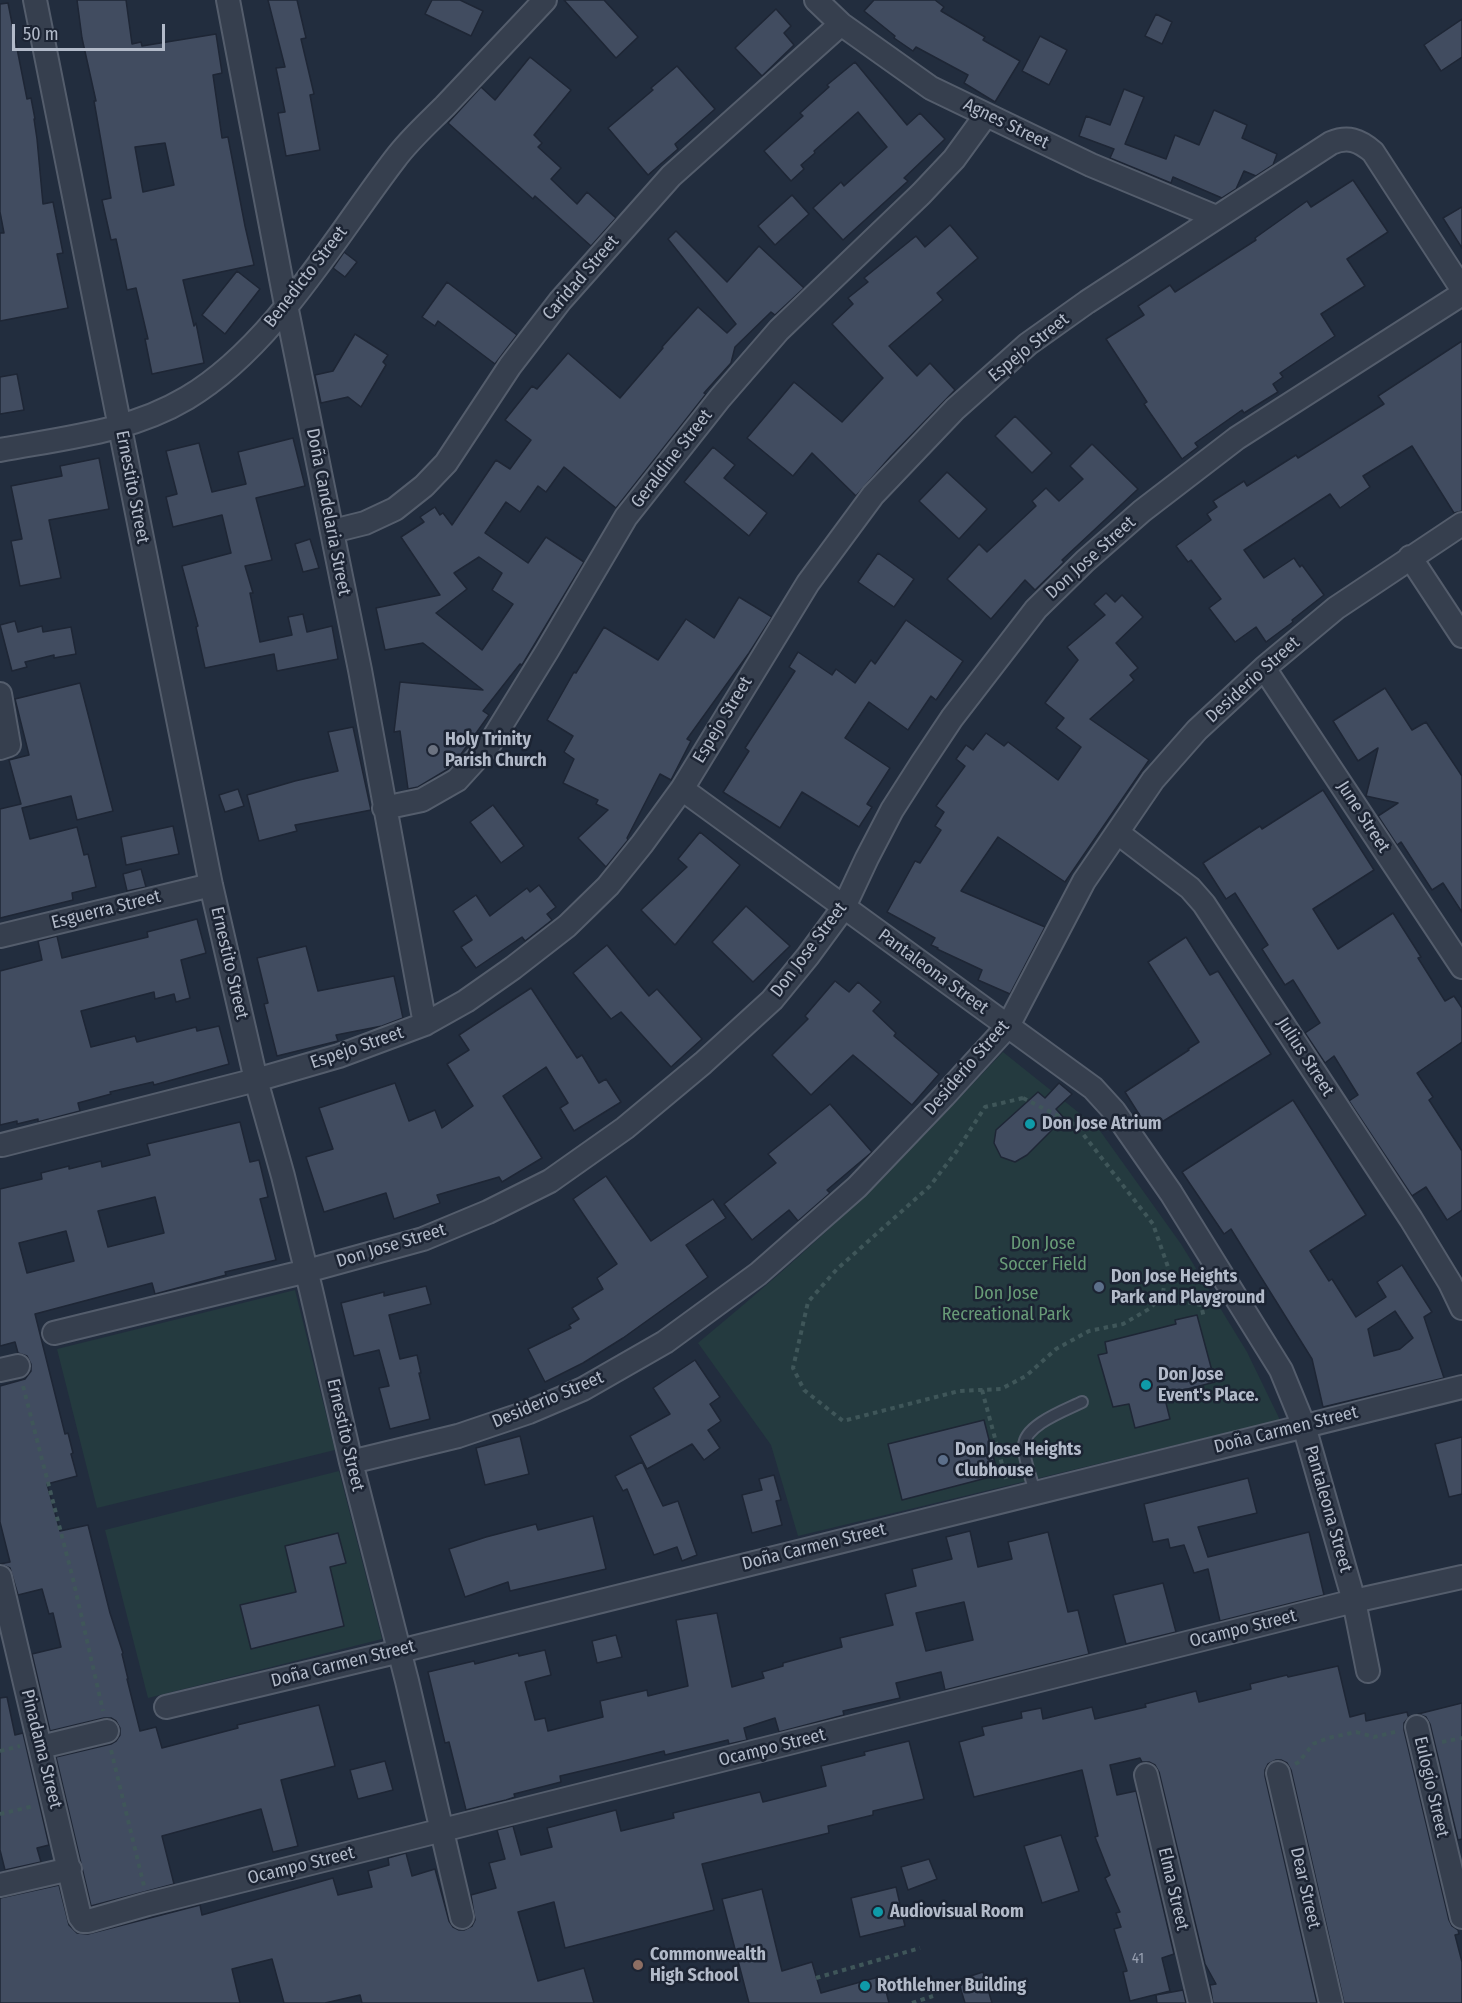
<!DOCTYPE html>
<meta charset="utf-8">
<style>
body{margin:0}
#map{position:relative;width:1462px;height:2003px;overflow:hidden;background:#222d3e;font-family:"Fira Sans Condensed",sans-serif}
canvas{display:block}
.scale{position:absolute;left:12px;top:24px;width:153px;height:27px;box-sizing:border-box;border:3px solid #b2bac9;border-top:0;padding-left:8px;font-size:18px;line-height:21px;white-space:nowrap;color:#b2bac9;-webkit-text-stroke:4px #1c2433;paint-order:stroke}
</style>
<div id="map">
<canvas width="1462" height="2003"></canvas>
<div class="scale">50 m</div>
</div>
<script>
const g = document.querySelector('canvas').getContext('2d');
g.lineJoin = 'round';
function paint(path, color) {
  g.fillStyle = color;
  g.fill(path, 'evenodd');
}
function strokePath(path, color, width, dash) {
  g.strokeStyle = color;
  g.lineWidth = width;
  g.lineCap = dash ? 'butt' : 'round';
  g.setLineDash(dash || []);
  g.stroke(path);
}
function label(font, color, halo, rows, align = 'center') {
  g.font = font + ' "Fira Sans Condensed",sans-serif';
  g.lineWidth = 5;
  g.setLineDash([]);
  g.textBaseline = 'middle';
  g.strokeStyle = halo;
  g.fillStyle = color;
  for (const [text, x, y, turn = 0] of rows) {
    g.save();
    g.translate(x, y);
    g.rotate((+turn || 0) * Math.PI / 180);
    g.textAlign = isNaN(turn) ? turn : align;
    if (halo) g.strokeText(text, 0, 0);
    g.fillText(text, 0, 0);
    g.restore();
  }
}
paint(new Path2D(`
 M1003,1052L1098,1128L1181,1244L1247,1352L1280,1420L798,1536L771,1445L698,1343C752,1298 806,1252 856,1203C907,1154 955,1103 1003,1052Z
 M295,1290L335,1450L97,1508L57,1349Z
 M339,1471L382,1639L148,1698L105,1530Z`), '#243a3f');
const building = new Path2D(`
 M77,0H126L132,44L141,42L142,46L216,34L222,73L213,75L222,138L228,137L245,226L254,265L183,280L194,326L196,323L204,363L152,374L145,339H148L136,288L127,290L116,239L111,240L102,200L111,198L94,101H96L82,38ZM165,143L174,185L143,192L135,147Z
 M268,0H297L306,38L301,39L314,94L310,95L320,150L286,156L278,113L285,112L276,68L285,67Z
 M432,0H460L483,11L471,36L425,14Z
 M564,0H604L638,37L616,58Z
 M874,0H935L944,7L941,11L985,37L983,40L1020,61L995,102L964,83L968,75L916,47L913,51L894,38L895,36L864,11Z
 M8,3L27,99L31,98L35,119H34L37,139L43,204L53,202L63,253L57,254L68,308L0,321V233H4L0,212V4Z
 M776,9L791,26L784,33L794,45L762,76L735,48Z
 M1156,14L1172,22L1162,44L1145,36Z
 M1462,19V57L1441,71L1424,45Z
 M1040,36L1067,50L1049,85L1022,71Z
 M530,57L571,90L534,135L542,143L538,147L561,168L551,179L577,204L587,192L616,218L591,246L535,196L533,199L448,123L481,87L495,100Z
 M855,62L907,125L920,113L945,139L904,178L908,181L843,240L813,208L841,182L844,186L887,147L858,112L814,151L815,153L801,165L804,169L791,181L764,151L803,116L800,113L829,87L827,85Z
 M677,66L715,109L675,144L678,149L648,175L608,128L653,90L651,88Z
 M1124,89L1144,97L1125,144L1166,159L1175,135L1199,145L1214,110L1247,125L1242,138L1277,154L1273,165L1256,176L1244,171L1236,189L1222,198L1173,177L1171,183L1110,158L1114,149L1079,136L1086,116L1110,125Z
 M1353,180L1388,232L1347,259L1365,286L1321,314L1335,336L1280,373L1283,377L1273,384L1278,392L1244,413L1242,410L1195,443L1198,447L1182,459L1144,404L1147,402L1106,339L1144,315L1138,306L1170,285L1175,292L1256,240L1255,238L1307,201L1311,207Z
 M792,195L809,214L775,245L758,226Z
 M1462,207V248L1443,218Z
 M950,225L978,258L937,293L943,300L889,346L917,376L930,363L955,390L891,456L856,496L812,453L793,476L747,438L794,382L842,422L883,378L832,324L853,304L848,298L868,282L864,278L916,236L925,247Z
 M676,231L727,282L759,246L804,288L775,315L771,312L735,347L731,363L704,393L706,394L616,508L564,467L546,492L538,486L520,512L506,502L485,533L528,563L546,537L584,562L522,665L520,664L483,711L489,715L459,757L448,769L418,787L408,789L400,731L394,732L400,682L483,690L423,643L385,650L376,608L440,595L401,537L424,522L420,517L435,507L440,515L443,513L452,525L496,460L510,469L531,440L505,420L532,386L537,389L568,353L620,398L663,348L662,347L698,307L727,333L736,324L668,239ZM479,557L502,573L492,590L513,604L482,650L436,613L467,589L454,573Z
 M344,252L357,262L345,277L333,268Z
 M237,271L260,289L225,334L202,315Z
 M447,282L517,335L495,364L438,321L435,326L422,317Z
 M355,334L388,355L383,362L386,365L361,407L348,397L321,403L315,375L333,371Z
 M1462,341V511L1454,513L1412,446L1363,476L1370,487L1340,508L1330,494L1244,550L1264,578L1294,558L1300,567L1302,565L1324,595L1292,620L1293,622L1266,642L1256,627L1235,642L1209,608L1221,599L1191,560L1188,562L1176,546L1211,520L1207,514L1217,507L1213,501L1244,481L1247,486L1296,455L1298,458L1384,404L1378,396Z
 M17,374L24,410L0,414V377Z
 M1015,416L1052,453L1032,473L995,436Z
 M293,438L305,486L256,498L272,560L245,566L253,593H250L260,642L292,635L288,617L303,614L307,632L332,626L338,659L277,671L274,654L205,668L196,627L198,626L182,566L231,553L222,515L173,527L166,497L177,494L166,451L199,443L212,492L246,484L238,452Z
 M1092,444L1138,489L1062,560L1064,562L1035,590L1025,580L991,619L947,579L979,544L987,552L1036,506L1032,501L1046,488L1059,501L1083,479L1070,466Z
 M713,447L735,465L724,478L767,513L749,536L684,482Z
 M99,458L109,509L49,520L61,578L20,586L11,541L22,539L11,486L62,476L60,466Z
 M947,472L987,509L959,539L919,501Z
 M310,539L319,568L303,572L295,544Z
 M878,553L914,579L894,607L858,582Z
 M1106,593L1115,602L1122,595L1143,617L1116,643L1138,668L1130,675L1134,680L1090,719L1149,760L1065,882L998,837L961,891L1045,927L1010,994L978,980L982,970L937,949L938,948L931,945L935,938L887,912L915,861L920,863L941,830L935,826L944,812L936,806L965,766L956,759L966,745L973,750L986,733L1004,746L1008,742L1058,780L1081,747L1056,728L1064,718L1045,703L1078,660L1067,647L1105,615L1094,604Z
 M739,597L772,617L749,653L687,739L691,741L671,780L660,774L627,838L628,840L606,867L578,838L608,810L596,804L598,800L563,783L574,759L564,752L573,736L547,720L574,672L576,673L604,627L658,660L686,619L714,638Z
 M906,620L963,661L936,700L931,696L908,730L869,702L845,738L890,768L867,804L872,807L859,827L802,792L780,828L723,792L749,751L745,748L795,671L789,667L798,652L832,675L836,669L855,683L871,660L875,664Z
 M15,621L18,632L42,626L43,632L71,627L76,654L54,658V655L25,662L27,667L12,671L0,625Z
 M80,683L113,811L77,820L71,796L22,808L30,839L77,827L84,855L88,854L96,887L72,893L73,900L0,918V809L21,804L9,760L29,755L15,699Z
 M1385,688L1412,730L1426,722L1462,776V912L1443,883L1432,890L1401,842L1397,845L1378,816L1398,803L1366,796L1378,748L1358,761L1333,721Z
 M353,727L371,810L295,825L297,831L259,841L247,795L295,781L338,771L328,732Z
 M238,789L244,806L225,812L219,795Z
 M1323,790L1374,870L1313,909L1338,949L1393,913L1421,957L1418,958L1445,1001L1454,996L1462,1008V1042L1417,1073L1433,1097L1429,1100L1462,1151V1210L1447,1220L1426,1187L1412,1196L1349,1101L1358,1095L1334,1056L1325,1063L1305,1033L1320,1023L1293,980L1285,985L1262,949L1268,945L1235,893L1226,899L1203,863L1260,826L1262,829Z
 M493,805L524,846L501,863L470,822Z
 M173,826L179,854L126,865L121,837Z
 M700,832L740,865L675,945L641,910L687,867L678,859Z
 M141,869L146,887L127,891L123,874Z
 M539,885L556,907L547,914L552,920L525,941L522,937L476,968L461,947L472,940L453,911L476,895L490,916L527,888L530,892Z
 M746,906L790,946L753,982L712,942Z
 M197,919L206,953L181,960L190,998L176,1002L174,994L155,999L154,992L81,1011L91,1047L135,1036L137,1042L196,1027L197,1031L219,1026L229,1064L154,1085L153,1082L110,1092L111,1094L78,1103L80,1111L38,1122V1119L17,1124V1121L0,1125V971L42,960L38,941L57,936L62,958L148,937L147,932Z
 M1186,937L1210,975L1218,971L1271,1054L1149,1130L1125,1092L1189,1050L1188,1049L1199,1042L1148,962Z
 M607,945L649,996L657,989L702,1039L671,1067L621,1012L611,1019L573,973Z
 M306,946L318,991L394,976L403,1018L382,1026L336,1035L338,1041L277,1056L264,1004L268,1003L257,958Z
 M835,981L849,992L858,982L881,1002L873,1011L896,1033L894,1036L939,1074L912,1105L853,1055L811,1095L772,1055L808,1019L805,1016Z
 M531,988L577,1058L582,1055L599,1083L606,1079L621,1102L574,1131L560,1108L568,1103L546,1067L503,1096L542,1158L502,1182L499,1177L437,1195L440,1203L394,1219L386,1193L324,1212L306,1157L333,1149L319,1108L395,1083L409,1121L435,1110L442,1128L473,1106L447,1064L469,1050L459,1035Z
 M1059,1083L1072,1094L1056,1109L1064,1118L1027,1155L1015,1162L1001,1157L994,1143L996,1130L1038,1092L1045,1098Z
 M1293,1100L1366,1215L1310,1251L1329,1281L1332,1279L1356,1317L1386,1297L1377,1282L1402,1265L1432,1312L1424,1317L1444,1378L1323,1407L1312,1359L1231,1229L1224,1234L1182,1172ZM1395,1311L1413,1338L1400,1349L1374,1356L1368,1329Z
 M830,1104L872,1152L827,1190L830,1193L798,1221L789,1210L752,1240L724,1204L776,1163L768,1154Z
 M240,1122L250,1162L259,1160L268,1197L260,1199L276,1260L225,1272L226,1275L155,1294L152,1283L35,1314L65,1434L68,1433L73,1453L71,1454L77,1476L47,1484L60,1531L88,1525L110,1613L123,1653L122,1654L128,1679H127L140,1731L156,1727L162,1748L238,1728L237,1725L319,1705L335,1766L281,1780L298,1846L273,1852L261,1809L162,1836L174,1884L91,1906L56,1757L111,1744L116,1741L120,1735V1728L116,1721L111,1718H104L50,1731L32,1654L61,1647L53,1613L49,1614L42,1589L18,1595L10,1568L0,1564L10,1562L0,1522V1386L25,1379L31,1371V1364L27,1356L18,1353L15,1342L0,1346V1189L42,1179L41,1173L69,1166V1169L101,1161L102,1167L150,1155L147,1144ZM155,1197L164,1233L108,1247L98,1211ZM66,1231L74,1261L27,1273L19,1243Z
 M606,1176L651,1241L713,1199L726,1218L686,1245L708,1277L623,1338L583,1363L545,1382L528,1349L571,1328L569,1325L579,1319L572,1308L603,1289L597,1278L617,1264L573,1199Z
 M426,1286L431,1304L389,1315L400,1359L417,1355L421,1373H419L430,1419L390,1429L379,1388L389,1386L379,1350L354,1356L341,1303L384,1292V1296Z
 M1197,1315L1215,1382L1164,1395L1170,1419L1135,1428L1129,1404L1113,1407L1098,1355L1107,1353L1105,1342L1176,1324L1175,1320Z
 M695,1360L720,1397L710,1404L721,1421L708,1430L720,1448L704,1460L692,1444L647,1469L630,1436L670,1414L653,1388Z
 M984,1420L998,1475L902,1500L888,1444Z
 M520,1436L529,1474L485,1485L476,1448Z
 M1462,1437V1494L1449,1497L1435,1444Z
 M642,1462L663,1506L678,1501L697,1555L682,1561L677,1547L654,1555L627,1489L623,1491L615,1476Z
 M774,1475L781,1500L776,1501L782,1525L752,1533L742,1495L762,1490L759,1479Z
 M1248,1478L1257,1513L1198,1527L1208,1557L1309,1532L1324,1595L1220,1621L1208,1569L1194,1573L1184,1545L1170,1548L1168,1539L1153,1542L1144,1504Z
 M593,1516L606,1569L510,1591L508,1582L465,1597L449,1549L486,1537L536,1524L538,1530Z
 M970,1531L978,1567L1012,1559L1008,1542L1048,1532L1068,1612L1078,1610L1089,1654L945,1690L941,1672L896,1683L900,1698L843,1711L844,1715L779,1732L775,1718L744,1728L747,1740L729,1744L728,1740L665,1755L664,1751L615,1763L560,1776L561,1782L514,1794L515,1797L506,1800L466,1810L449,1742L445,1743L428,1672L474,1661L475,1664L518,1653L519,1656L545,1650L551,1675L525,1682L535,1720L545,1718L548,1731L603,1717L600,1701L647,1690L648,1696L688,1686L676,1620L717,1613L732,1687L764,1678L762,1672L783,1666V1663L842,1647L840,1638L893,1625L885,1594L916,1586L912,1569L952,1559L946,1537ZM964,1602L973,1640L926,1651L916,1613Z
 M338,1533L346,1563L330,1567L344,1626L251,1649L240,1605L296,1592L285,1546Z
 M1163,1583L1176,1632L1126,1644L1113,1595Z
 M616,1635L622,1657L597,1663L592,1641Z
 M1338,1666L1350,1717L1365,1713L1366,1721L1407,1712L1408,1716H1410L1404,1723V1730L1449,1920L1452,1926L1458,1930L1459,1934L1455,1935L1462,1962V2003H1344L1291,1770L1287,1763L1281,1760H1276L1268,1764L1265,1770V1776L1317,2003H1213L1210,1985L1216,1984L1205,1964L1159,1772L1155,1765L1149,1762H1142L1140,1758L1110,1765L1117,1795L1136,1791L1174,1954L1162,1958L1170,1991L1130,2001L1123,1972L1127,1971L1114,1929L1121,1927L1116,1913L1120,1912L1105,1878L1110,1875L1095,1837L1098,1836L1082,1770L974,1797L959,1742L984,1735L982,1727L1022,1718L1021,1712L1041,1708L1043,1719L1092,1707L1095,1719L1146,1707L1145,1704L1196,1691L1199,1702L1251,1689L1250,1684L1287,1675L1288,1677Z
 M7,1697L15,1735L23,1733L49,1845L37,1848L41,1862L5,1870L0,1850V1698Z
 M1462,1703V1839L1458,1840L1430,1724L1426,1717L1418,1714Z
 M909,1741L924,1799L873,1811V1815L828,1826L829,1833L702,1864L714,1910L565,1948L554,1902L518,1912L538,1981L584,1968L594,2003H362L360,1995L325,2003H284L272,1959L232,1969L240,2003H0V1898L59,1885L69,1925L77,1933L88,1934L200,1905L202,1915L333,1878L338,1895L372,1887L368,1871L389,1865L388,1858L406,1853L412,1876L435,1869L449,1921L453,1927L459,1930H464L472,1926L475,1920L471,1895L496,1888L489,1863L505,1859L497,1830L513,1826L521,1855L552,1847L547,1828L616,1810L621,1831L674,1818L673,1813L760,1792L763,1802L826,1786L821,1766L865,1755L864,1752Z
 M385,1761L393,1790L358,1799L350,1770Z
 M1061,1835L1079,1891L1042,1903L1024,1846Z
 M929,1859L937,1879L908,1890L901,1867Z
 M896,1887L905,1926L860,1937L851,1898Z
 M762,1889L782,1971L812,1962L821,1993L882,1976L889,2003H749L722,1899Z
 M983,1972L992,2003H965L958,1980Z
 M1183,1990L1186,2003H1157L1156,1995Z`);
paint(building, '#414c60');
strokePath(building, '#1e2635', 1.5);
const lane = new Path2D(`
 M1035,1492C1032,1480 1023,1458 1024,1446C1024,1425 1066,1410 1082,1402`);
const street = new Path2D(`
 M35,0L211,885L256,1080L283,1176L311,1290L351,1462L407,1681L462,1917
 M228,0L286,305L360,670L425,1024
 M816,0L841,24L931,88L1091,165L1216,217
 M0,450C64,438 130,432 187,398C273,347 335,237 395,159C409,140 428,123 445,106C478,71 512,35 545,0
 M333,531L365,523L395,509L424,486L446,463L510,366L560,301L671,176L841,24
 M1410,557L1462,636
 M1264,668L1462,967
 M0,694L9,745L0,748
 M682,789L1093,1088L1114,1111L1171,1193L1281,1370L1304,1426L1354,1601L1368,1671
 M384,808L422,800L457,780L489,745L547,651L626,517L720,398L779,330L921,194L954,159L986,115
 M1118,833L1190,888L1204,904L1411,1219L1450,1283L1462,1308
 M0,936L211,885
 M2,1145L256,1080L339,1056L425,1024L466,1001L513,968L567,926L608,886L642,844L682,789L808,583L873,495L955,409L1028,344L1087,302L1331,143C1348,136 1359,140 1373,152L1462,289
 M54,1333L307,1271L423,1239L488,1212L550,1181L625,1128L703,1063L772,1000L808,956L844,907L867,858L892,810L922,763L952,718L1036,609L1085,561L1142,511L1237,438L1462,294
 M0,1370L18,1366
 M351,1462L458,1436L529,1412L583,1389L665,1342L758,1274L857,1187L944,1096L1008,1026L1084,881L1153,780L1197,730L1264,668L1336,608L1462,524
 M0,1577L80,1917L83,1921H88L148,1904L1354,1601L1462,1577
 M166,1707L400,1651L1462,1387
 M1417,1727L1462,1917
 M41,1747L107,1731
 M1278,1773L1331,2003
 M1146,1775L1200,2003
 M0,1885L70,1869`);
strokePath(lane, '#545d6c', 14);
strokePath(street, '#545d6c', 26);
strokePath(new Path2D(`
 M1023,1098L1076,1125L1153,1224L1168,1267L1162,1297L1149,1309L1123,1324L1089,1331L1056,1349L1026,1376L1001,1389L959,1391L843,1421L804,1390L793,1368L808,1302L837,1269L930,1186L956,1152L985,1107Z
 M1162,1297L1201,1305L1204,1318
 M23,1386L73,1579L103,1711
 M982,1390L1006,1479
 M1442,1742L1462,1738
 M111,1750L144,1886
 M0,1751L20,1746
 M1295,1764L1299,1762L1313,1744L1328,1738L1356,1732L1374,1737L1399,1731
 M0,1814L34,1806
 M816,1978L920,1948
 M912,2003L933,1996`), '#3f5659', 4, [4.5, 4.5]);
strokePath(lane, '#363f4e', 10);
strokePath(street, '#363f4e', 22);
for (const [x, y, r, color] of [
 [433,750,6,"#6b7280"],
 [1030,1124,6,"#0f9aa8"],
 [1099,1287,6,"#5c6f8a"],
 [1146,1385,6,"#0f9aa8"],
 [943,1460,6,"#5c6f8a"],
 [878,1912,6,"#0f9aa8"],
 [638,1965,6,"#8d6e63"],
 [865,1986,6,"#0f9aa8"]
]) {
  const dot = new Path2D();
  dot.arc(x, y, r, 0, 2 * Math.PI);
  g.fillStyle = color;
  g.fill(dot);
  strokePath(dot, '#1c2433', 2);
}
label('15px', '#969eaf', null, [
 ["41",1138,1959]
]);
label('18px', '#b2bac9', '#1c2433', [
 ["Agnes Street",1006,124,26],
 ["Benedicto Street",306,277,-52],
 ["Caridad Street",581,278,-49],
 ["Espejo Street",1029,348,-39],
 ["Geraldine Street",672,459,-52],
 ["Ernestito Street",132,487,79],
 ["Doña Candelaria Street",328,512,79],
 ["Don Jose Street",1091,558,-42],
 ["Desiderio Street",1253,680,-42],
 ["Espejo Street",723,720,-59],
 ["June Street",1363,817,57],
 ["Esguerra Street",106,910,-14],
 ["Don Jose Street",809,950,-53],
 ["Ernestito Street",229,963,77],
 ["Pantaleona Street",933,972,36],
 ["Espejo Street",357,1048,-19],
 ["Julius Street",1305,1057,57],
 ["Desiderio Street",967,1068,-49],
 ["Don Jose Street",391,1246,-17],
 ["Desiderio Street",548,1400,-23],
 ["Doña Carmen Street",1286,1430,-14],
 ["Ernestito Street",345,1435,77],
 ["Pantaleona Street",1328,1509,74],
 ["Doña Carmen Street",814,1547,-14],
 ["Ocampo Street",1243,1629,-14],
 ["Doña Carmen Street",343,1664,-14],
 ["Ocampo Street",772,1748,-14],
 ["Pinadama Street",41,1749,76],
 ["Eulogio Street",1431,1787,77],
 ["Ocampo Street",301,1866,-14],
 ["Dear Street",1305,1888,77],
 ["Elma Street",1173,1889,77]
]);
label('bold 18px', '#b2bac9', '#1c2433', [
 ["Holy Trinity",445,740],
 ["Parish Church",445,761],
 ["Don Jose Atrium",1042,1124],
 ["Don Jose Heights",1111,1277],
 ["Park and Playground",1111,1298],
 ["Don Jose",1158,1375],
 ["Event's Place.",1158,1396],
 ["Don Jose Heights",955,1450],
 ["Clubhouse",955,1471],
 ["Audiovisual Room",890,1912],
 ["Commonwealth",650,1955],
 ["High School",650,1976],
 ["Rothlehner Building",877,1986]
], 'left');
label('18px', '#689b77', '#1c2433', [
 ["Don Jose",1043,1244],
 ["Soccer Field",1043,1265],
 ["Don Jose",1006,1294],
 ["Recreational Park",1006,1315]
]);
</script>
